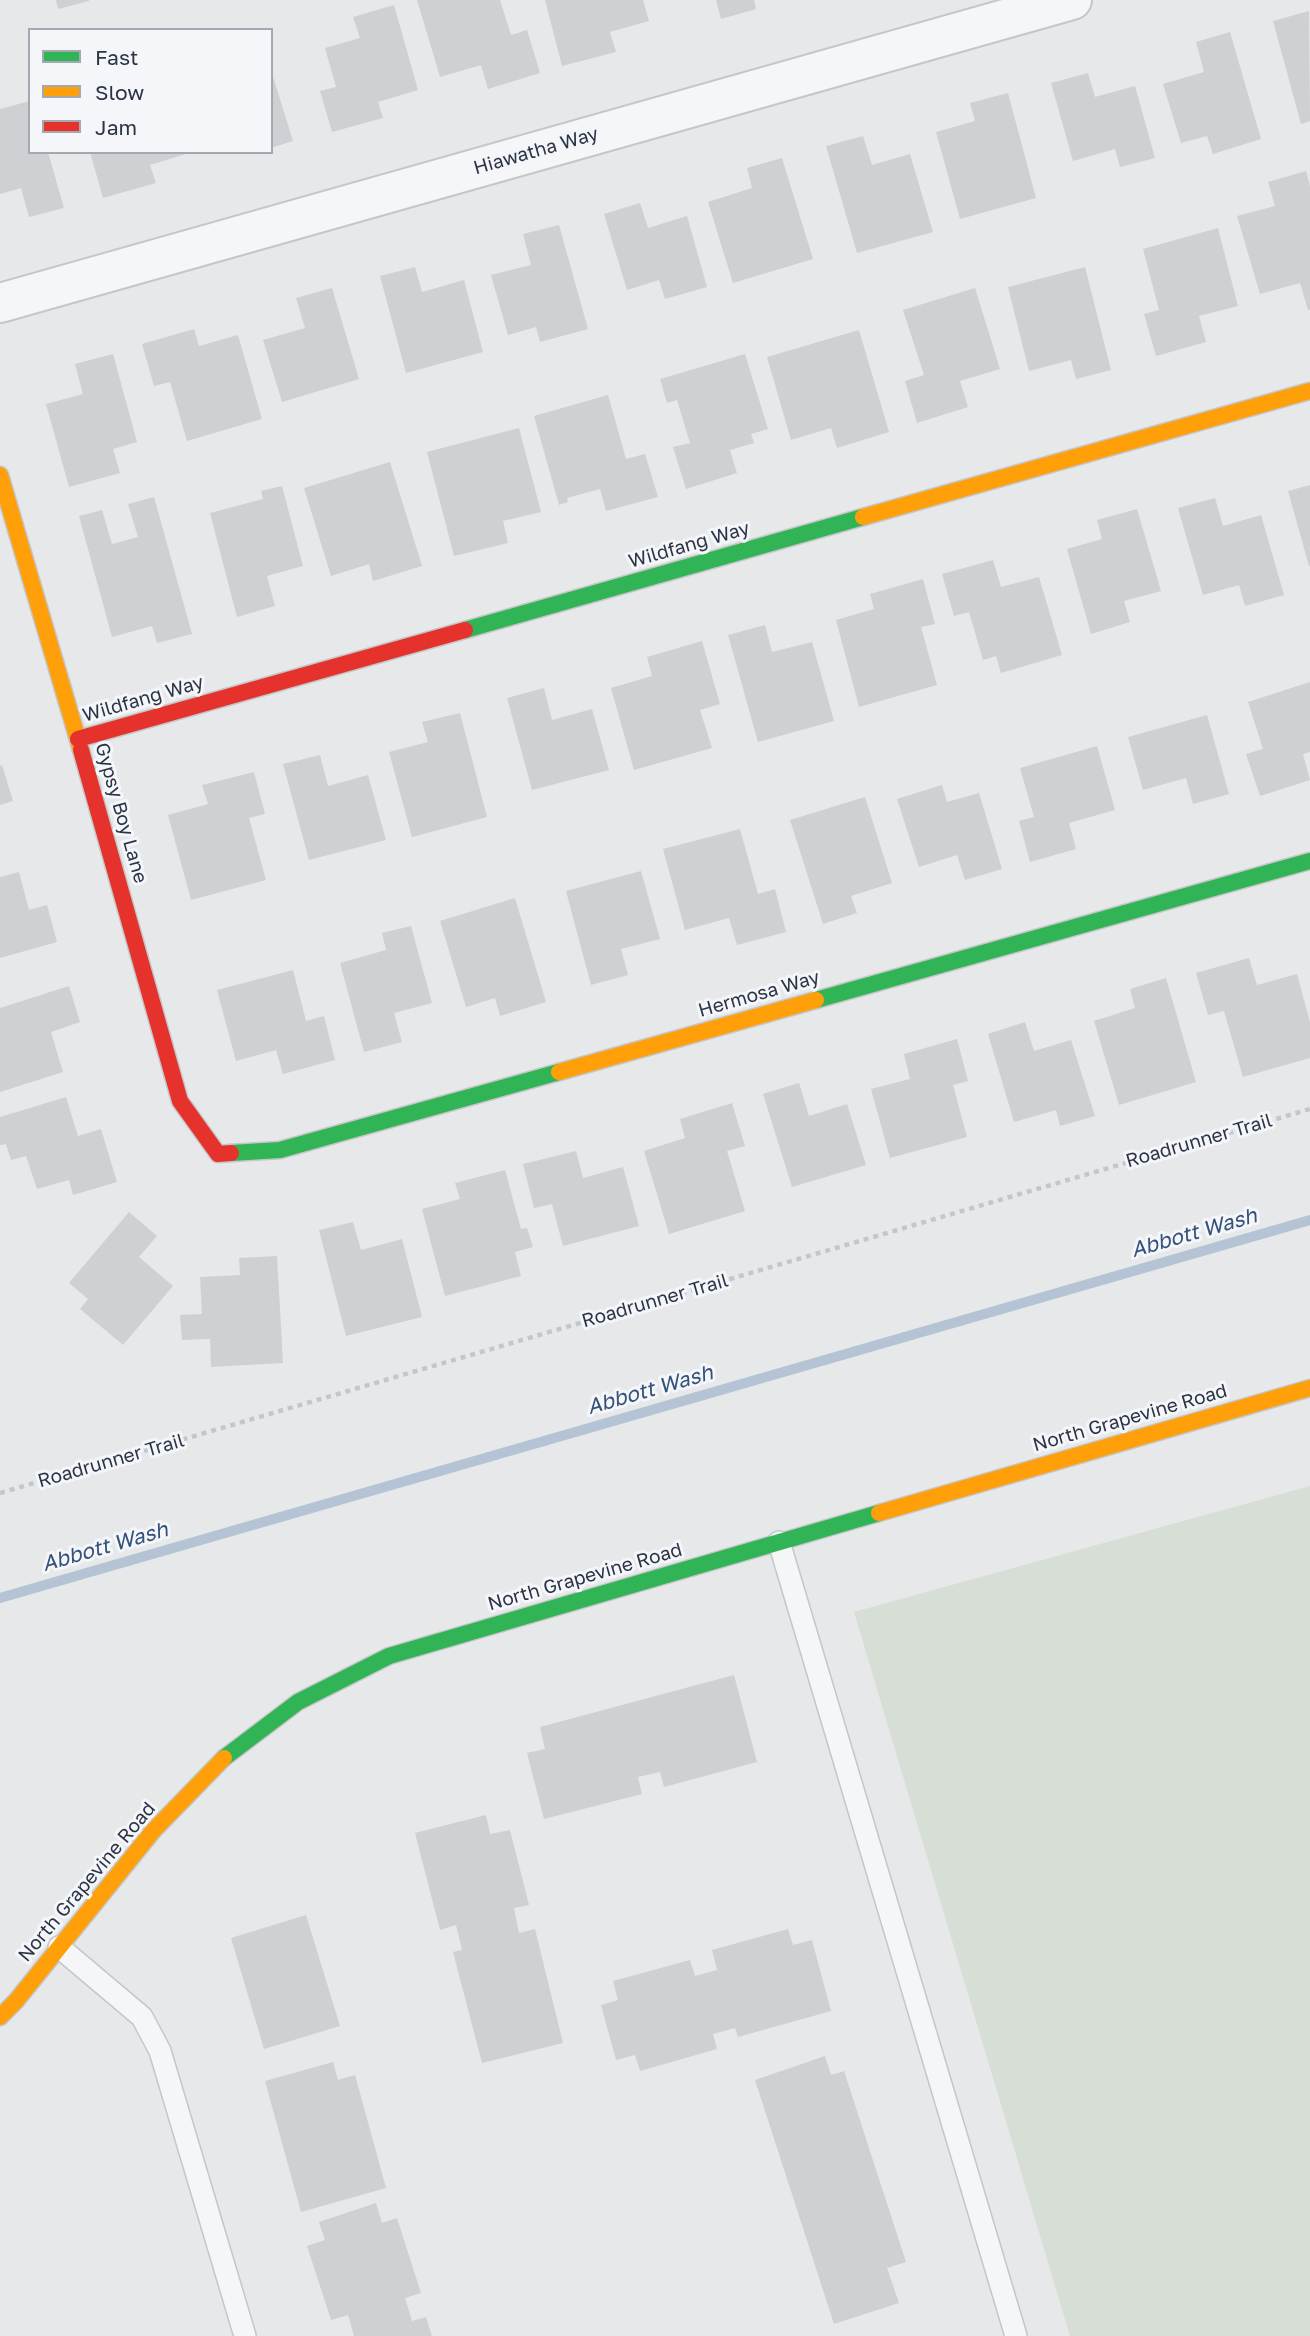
<!DOCTYPE html>
<style>
body{margin:0}
#map{position:relative;width:1310px;height:2336px;overflow:hidden;background:#e6e8ea;font-family:"Golos Text",sans-serif}
canvas{display:block}
.legend{position:absolute;left:28px;top:28px;width:245px;height:126px;box-sizing:border-box;background:#f4f6f9;border:2px solid #a4a8b1;margin:0;padding:9px 12px;list-style:none;font-size:21px;color:#2b3445}
.legend li{display:flex;align-items:center;gap:14px;height:35px}
.legend b{width:35px;border:2px solid #a4a8b1}
</style>
<div id="map">
<canvas width="1310" height="2336"></canvas>
<ul class="legend">
<li><b style="height:9px;background:#30b455"></b>Fast</li>
<li><b style="height:9px;background:#ff9f0a"></b>Slow</li>
<li><b style="height:9px;background:#e5322d"></b>Jam</li>
</ul>
</div>
<script>
const g = document.querySelector('canvas').getContext('2d');
g.lineJoin = 'round';
function paint(path, color) {
  g.fillStyle = color;
  g.fill(path, 'evenodd');
}
function strokePath(path, color, width, dash) {
  g.strokeStyle = color;
  g.lineWidth = width;
  g.lineCap = dash ? 'butt' : 'round';
  g.setLineDash(dash || []);
  g.stroke(path);
}
function label(font, color, halo, rows, align = 'center') {
  g.font = font + ' "Golos Text",sans-serif';
  g.lineWidth = 6;
  g.setLineDash([]);
  g.textBaseline = 'middle';
  g.strokeStyle = halo;
  g.fillStyle = color;
  for (const [text, x, y, turn = 0] of rows) {
    g.save();
    g.translate(x, y);
    g.rotate((+turn || 0) * Math.PI / 180);
    g.textAlign = isNaN(turn) ? turn : align;
    if (halo) g.strokeText(text, 0, 0);
    g.fillText(text, 0, 0);
    g.restore();
  }
}
paint(new Path2D(`
 M1310,1486V2336H1070L854,1612Z`), '#d6ded6');
strokePath(new Path2D(`
 M0,1598L1310,1220`), '#b4c4d5', 10);
paint(new Path2D(`
 M56,0H89V1L58,9Z
 M417,0H500L511,35L527,30L540,73L488,89L481,65L440,77Z
 M545,0H643L649,21L610,32L616,52L562,66Z
 M716,0H754L756,9L721,19Z
 M394,5L418,90L378,102L383,118L332,132L320,91L336,87L325,48L360,38L353,17Z
 M1309,11L1310,121L1301,124L1273,21Z
 M1230,32L1261,139L1213,154L1207,136L1181,143L1163,84L1204,72L1196,42Z
 M271,70L293,141L271,148Z
 M1088,73L1095,97L1135,86L1155,158L1120,167L1115,149L1073,161L1051,83Z
 M1008,93L1036,198L960,219L936,132L975,121L970,103Z
 M30,101V152H48L64,208L29,217L21,188L0,194V109Z
 M863,136L872,165L910,154L933,232L857,253L826,146Z
 M90,152H189V153L150,165L156,183L103,198Z
 M782,158L813,259L733,283L708,202L752,188L747,168Z
 M1306,171L1310,186V310H1308L1300,283L1260,294L1237,216L1275,206L1268,182Z
 M640,203L648,228L687,216L707,287L665,299L659,280L627,290L604,214Z
 M559,225L588,329L540,342L536,327L508,335L491,275L531,265L523,234Z
 M1218,228L1238,306L1199,316L1206,342L1156,356L1144,314L1159,310L1143,249Z
 M415,267L422,292L464,280L483,352L406,373L380,276Z
 M1085,267L1111,370L1076,379L1071,360L1029,371L1008,287Z
 M332,288L359,379L282,402L263,340L305,328L296,298Z
 M975,288L1000,369L960,381L968,407L917,423L905,381L924,375L903,310Z
 M194,329L199,346L238,335L262,419L187,441L170,382L154,386L142,344Z
 M859,330L889,432L837,448L831,428L791,440L767,357Z
 M113,354L137,442L113,449L120,473L69,487L46,404L83,394L75,364Z
 M745,354L768,429L751,434L754,443L730,450L737,473L686,489L673,447L690,443L677,400L667,403L660,379Z
 M608,395L626,459L645,454L658,497L606,511L600,489L567,498L568,502L559,505L534,416Z
 M519,428L541,512L503,521L508,543L454,556L427,452Z
 M390,462L422,566L373,581L369,564L331,576L304,488Z
 M1310,485V566H1309L1288,491Z
 M282,486L303,566L267,576L275,606L237,617L210,513L263,499L261,491Z
 M154,497L192,634L157,643L152,626L112,637L79,516L102,510L112,544L138,537L128,504Z
 M1215,498L1223,526L1261,515L1284,595L1245,606L1239,585L1203,595L1178,508Z
 M1137,509L1161,591L1124,601L1130,622L1091,634L1067,549L1102,539L1097,520Z
 M993,560L1001,587L1039,577L1062,655L1001,673L996,656L983,660L969,612L954,616L942,574Z
 M923,579L935,624L921,627L937,685L859,707L836,620L874,609L870,594Z
 M765,625L772,652L812,642L834,721L758,742L728,635Z
 M702,641L720,704L700,710L712,748L634,770L611,688L652,676L647,657Z
 M1310,682V752L1303,754L1310,780L1260,796L1246,754L1263,749L1248,702Z
 M544,688L552,720L592,709L609,770L532,790L507,698Z
 M460,713L487,817L412,837L389,752L428,742L422,722Z
 M1207,715L1229,794L1193,804L1186,778L1143,790L1128,737Z
 M1097,746L1115,810L1069,823L1076,849L1030,862L1019,821L1034,817L1020,768Z
 M320,755L328,786L368,775L386,840L309,860L283,764Z
 M2,765L13,801L0,805V766Z
 M254,772L265,814L249,818L266,880L191,900L168,815L208,804L202,785Z
 M942,785L947,802L979,793L1002,869L965,880L957,855L919,867L897,799Z
 M865,797L892,883L851,896L857,913L823,924L790,820Z
 M740,829L758,894L775,889L786,932L737,945L729,918L685,930L663,849Z
 M641,871L660,939L621,949L628,975L591,985L566,891Z
 M19,872L29,910L47,905L57,942L0,958V877Z
 M515,898L546,1002L500,1016L495,998L466,1007L440,921Z
 M411,926L432,1003L394,1013L402,1042L364,1052L340,963L386,950L382,933Z
 M1249,958L1257,985L1297,974L1310,1022V1058L1243,1077L1224,1011L1208,1015L1196,973Z
 M293,970L306,1021L324,1016L335,1060L283,1074L276,1050L236,1061L217,990Z
 M1166,978L1196,1082L1119,1105L1094,1021L1135,1008L1130,989Z
 M69,986L80,1022L51,1032L63,1072L0,1092V1008Z
 M1025,1022L1034,1051L1071,1040L1095,1116L1060,1126L1056,1110L1014,1122L988,1034Z
 M957,1039L968,1081L953,1085L967,1137L890,1158L871,1089L910,1079L904,1054Z
 M799,1083L809,1116L847,1104L866,1165L792,1187L763,1094Z
 M66,1097L78,1136L101,1129L117,1182L73,1195L69,1180L37,1189L26,1156L11,1160L6,1144L0,1145V1117Z
 M732,1103L745,1146L727,1151L745,1211L669,1234L644,1151L685,1138L680,1119Z
 M576,1151L583,1178L623,1167L639,1226L563,1246L552,1204L534,1208L523,1164Z
 M505,1170L521,1229L527,1228L533,1247L515,1252L521,1276L445,1296L422,1209L460,1199L455,1183Z
 M129,1212L157,1236L139,1257L173,1286L123,1345L80,1309L88,1299L69,1283Z
 M353,1222L361,1250L402,1239L422,1317L346,1336L319,1230Z
 M277,1256L283,1363L211,1367L210,1339L182,1340L180,1315L202,1314L200,1277L240,1275L239,1258Z
 M734,1675L757,1762L664,1787L660,1772L638,1777L642,1794L544,1819L527,1753L545,1749L540,1727Z
 M486,1815L490,1834L510,1830L529,1905L514,1908L519,1933L535,1929L563,2043L482,2063L453,1952L462,1950L456,1925L440,1930L415,1833Z
 M306,1915L340,2026L264,2049L231,1938Z
 M788,1929L793,1945L812,1940L831,2011L738,2037L735,2028L713,2034L717,2049L640,2071L635,2055L616,2060L601,2005L618,2000L613,1981L690,1960L695,1976L717,1970L712,1950Z
 M825,2056L831,2075L844,2071L906,2262L887,2268L899,2303L834,2324L755,2080Z
 M333,2062L338,2080L355,2075L386,2188L301,2212L265,2081Z
 M376,2203L382,2223L397,2218L421,2293L405,2298L412,2321L426,2317L432,2336H354L348,2315L331,2320L307,2246L325,2240L319,2222Z`), '#ced0d3');
const lane = new Path2D(`
 M779,1542L1016,2336
 M59,1947L142,2017L160,2051L245,2336`);
const street = new Path2D(`
 M0,303L1072,0`);
const fast = new Path2D(`
 M465,630L863,517
 M816,1000L1310,861
 M231,1153L280,1150L559,1072
 M224,1758L298,1702L389,1656L879,1513`);
const slow = new Path2D(`
 M0,475L81,750
 M863,517L1310,391
 M559,1072L816,1000
 M879,1513L1310,1388
 M0,2017L16,2001L153,1831L224,1758`);
const jam = new Path2D(`
 M78,739L465,630
 M81,750L180,1101L218,1154L231,1153`);
strokePath(lane, '#c4c6c8', 24);
strokePath(street, '#c4c6c8', 42);
strokePath(fast, '#c4c6c8', 19);
strokePath(slow, '#c4c6c8', 19);
strokePath(jam, '#c4c6c8', 19);
strokePath(new Path2D(`
 M0,1493L1310,1109`), '#c5c6ca', 4.5, [5, 5]);
strokePath(lane, '#f5f6f7', 21);
strokePath(street, '#f5f6f7', 38);
strokePath(fast, '#30b455', 16);
strokePath(slow, '#ff9f0a', 16);
strokePath(jam, '#e5322d', 16);
label('19px', '#2b3445', '#f4f6f9', [
 ["Hiawatha Way",536,151,-16],
 ["Wildfang Way",689,545,-16],
 ["Wildfang Way",143,699,-16],
 ["Gypsy Boy Lane",121,813,74],
 ["Hermosa Way",759,994,-16],
 ["Roadrunner Trail",1199,1141,-16],
 ["Roadrunner Trail",655,1301,-16],
 ["North Grapevine Road",1130,1418,-16],
 ["Roadrunner Trail",111,1461,-16],
 ["North Grapevine Road",585,1577,-16],
 ["North Grapevine Road",87,1882,-50]
]);
label('italic 21px', '#34527a', '#f4f6f9', [
 ["Abbott Wash",1194,1233,-16],
 ["Abbott Wash",650,1390,-16],
 ["Abbott Wash",105,1547,-16]
]);
</script>
